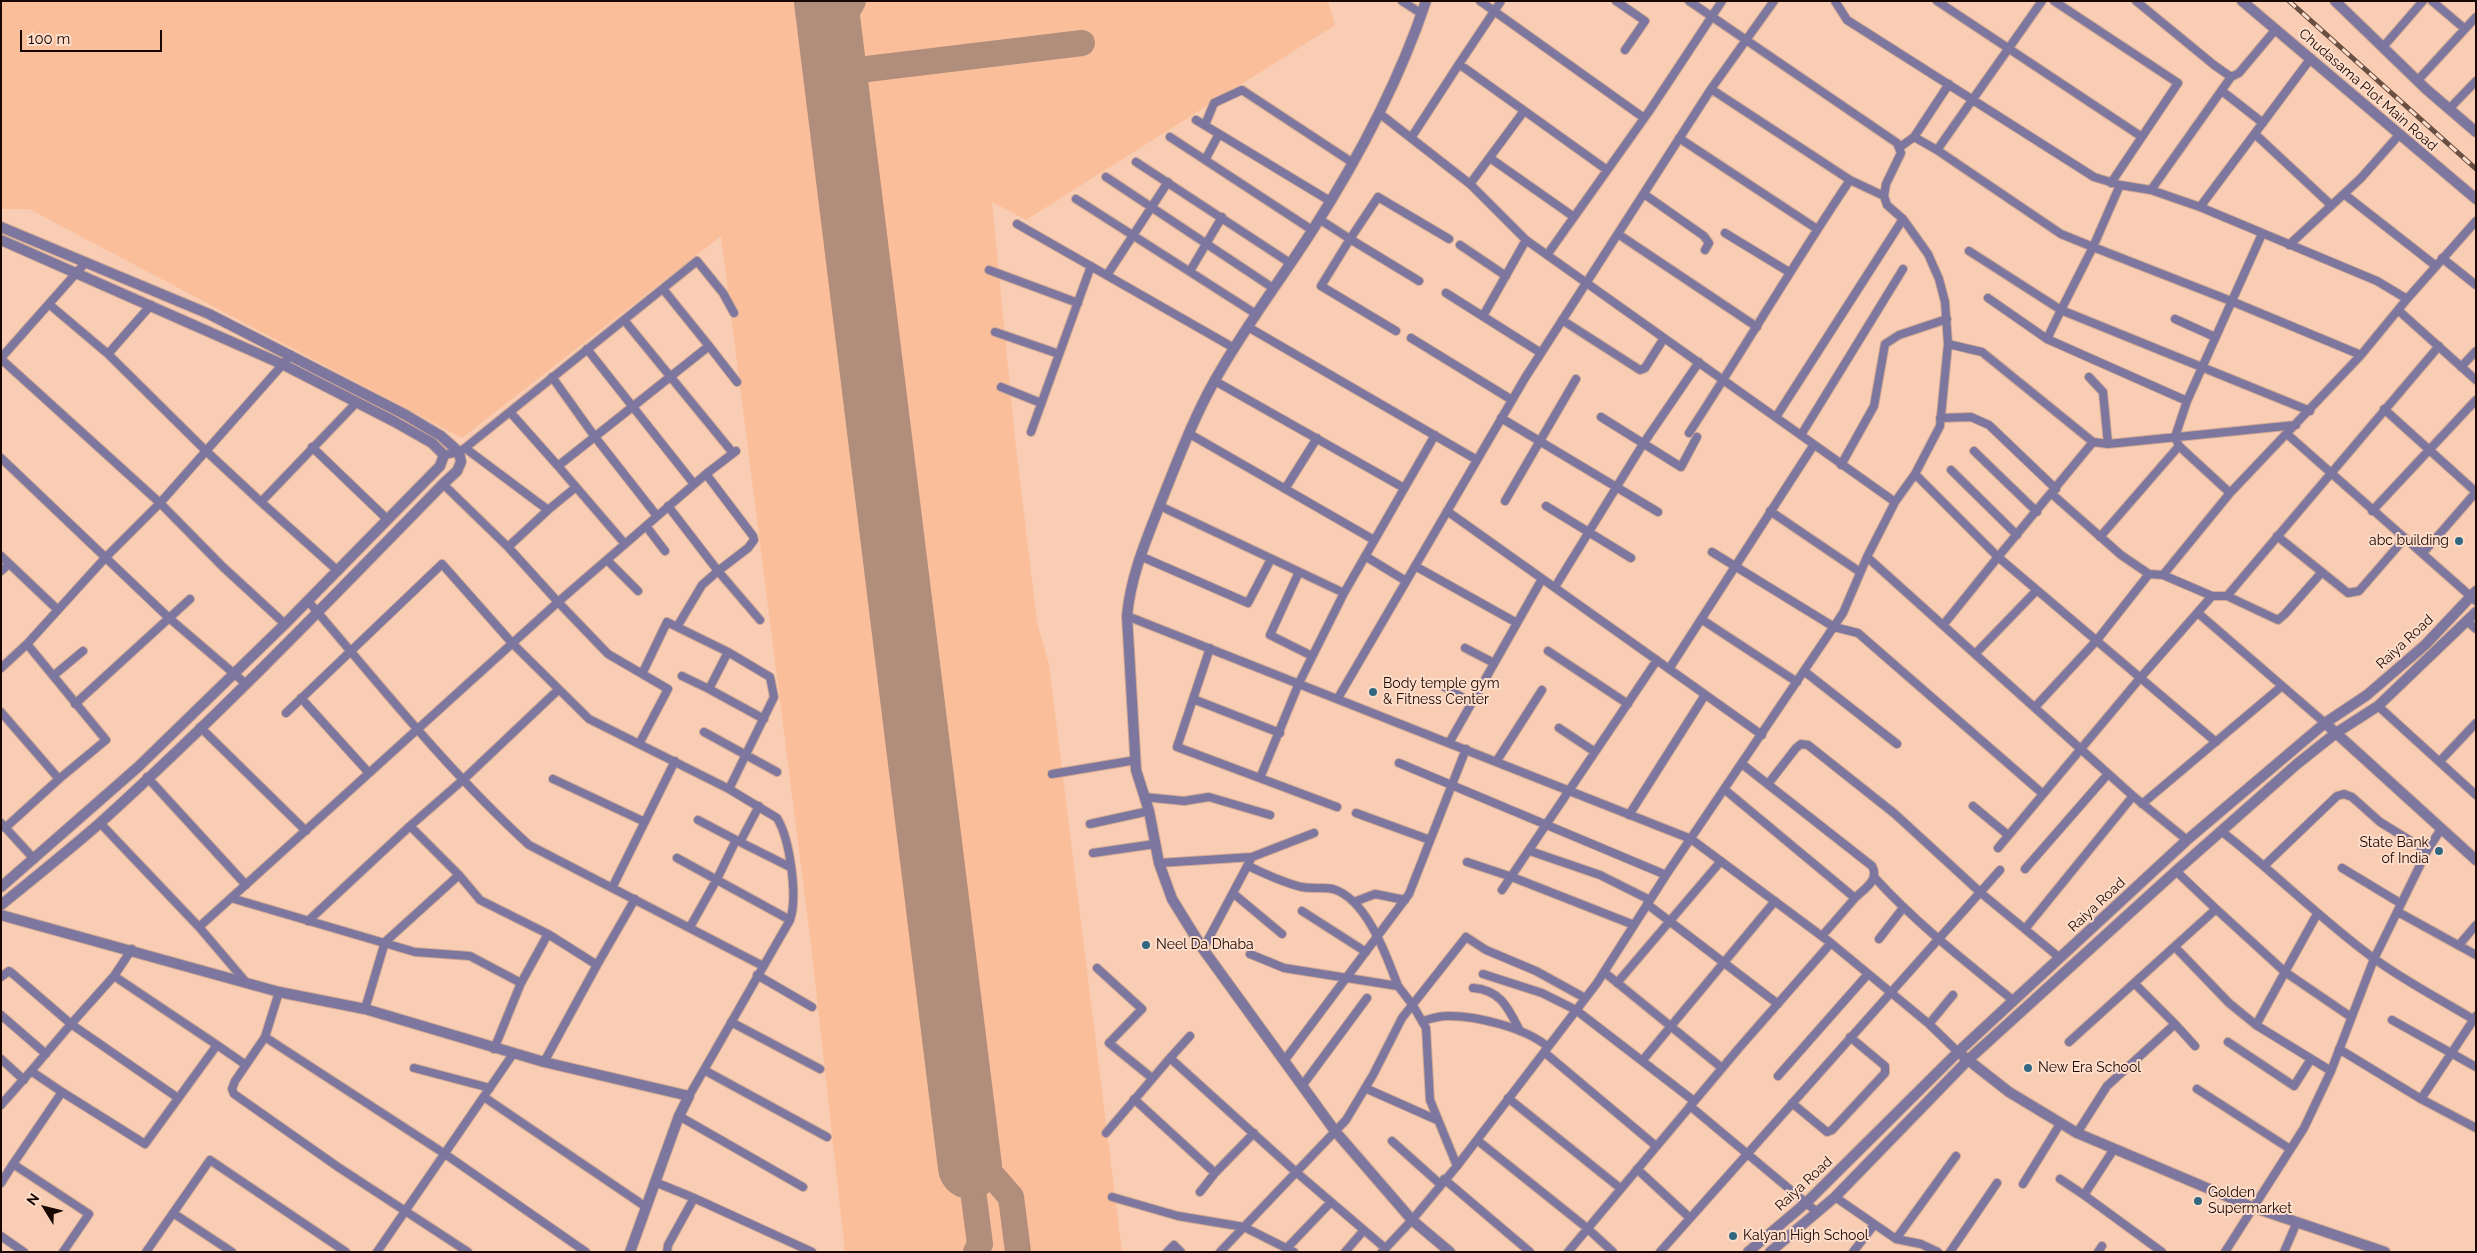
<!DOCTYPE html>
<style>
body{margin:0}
#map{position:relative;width:2477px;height:1253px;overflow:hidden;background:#f8cdb4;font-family:Raleway,sans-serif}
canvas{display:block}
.frame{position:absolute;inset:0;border:2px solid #190701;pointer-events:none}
.north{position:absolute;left:20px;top:1183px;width:50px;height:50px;-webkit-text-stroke:4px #feddca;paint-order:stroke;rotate:306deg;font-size:14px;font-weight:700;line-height:20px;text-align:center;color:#190701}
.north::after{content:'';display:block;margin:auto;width:18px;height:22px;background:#190701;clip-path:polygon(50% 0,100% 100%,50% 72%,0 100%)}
.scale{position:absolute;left:20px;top:30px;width:142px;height:22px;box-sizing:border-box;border:2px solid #190701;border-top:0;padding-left:6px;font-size:15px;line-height:18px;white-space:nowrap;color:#190701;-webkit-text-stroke:4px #feddca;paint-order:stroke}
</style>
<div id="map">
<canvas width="2477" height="1253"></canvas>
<div class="frame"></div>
<div class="north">N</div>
<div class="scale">100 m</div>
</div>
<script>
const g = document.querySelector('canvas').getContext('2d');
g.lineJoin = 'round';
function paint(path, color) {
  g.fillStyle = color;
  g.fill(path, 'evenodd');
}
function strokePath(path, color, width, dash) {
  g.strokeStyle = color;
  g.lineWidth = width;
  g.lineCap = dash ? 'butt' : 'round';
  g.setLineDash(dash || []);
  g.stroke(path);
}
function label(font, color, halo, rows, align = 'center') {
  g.font = font + ' Raleway,sans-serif';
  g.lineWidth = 4;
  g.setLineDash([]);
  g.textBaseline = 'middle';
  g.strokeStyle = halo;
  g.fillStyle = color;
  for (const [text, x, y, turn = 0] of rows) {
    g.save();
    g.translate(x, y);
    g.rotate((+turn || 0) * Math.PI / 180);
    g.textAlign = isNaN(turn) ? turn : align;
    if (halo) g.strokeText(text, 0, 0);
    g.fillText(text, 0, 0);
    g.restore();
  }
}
paint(new Path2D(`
 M1,1H1328L1335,25L1026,220L992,202L1015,439L1037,622L1049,665L1122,1252H845L811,945L721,236L462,438L29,209H1Z`), '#fbbe9a');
strokePath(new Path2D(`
 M832,52L837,29L853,1
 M834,73L1082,43
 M968,1148L1011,1197L1018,1252
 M970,1167L980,1244L976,1252`), '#b08e7b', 26);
strokePath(new Path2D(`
 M826,1L970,1167`), '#b08e7b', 64);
const minor = new Path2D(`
 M1402,1L1422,14
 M1480,1L1644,118
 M1616,1L1645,21L1625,50
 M1835,1L1847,20L2094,177L2120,185
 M1937,1L2142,137
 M2054,1L2178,83L2111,183
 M2136,1L2214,65L2231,77L2239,73L2276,29
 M2432,1L2465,29
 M2383,47L2423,1
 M1459,64L1501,1
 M2231,77L2151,190L2200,207L2311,58
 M2418,80L2476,17
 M1711,89L1850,180
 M2222,91L2263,123
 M2449,109L2476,81
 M1379,113L1470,184L1526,240L1895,502
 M1196,120L1330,201
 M1205,125L1214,103L1242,90L1353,163
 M2255,134L2331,205
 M1170,137L1312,230
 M1914,137L1949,84
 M1411,138L1459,64L1607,170
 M1679,138L1817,229
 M1900,147L1914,137L1937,150L2042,1
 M1937,150L2061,234L2093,247L2061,310L2310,411
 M1490,158L1574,217
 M1205,160L1219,134
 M1136,162L1290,263
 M1106,177L1273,288
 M1470,184L1524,111
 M2151,190L2120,185L2093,247L2231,301L2361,355
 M1644,194L1704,236L1709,243L1705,250
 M2344,194L2436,266
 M1076,199L1256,314
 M1319,219L1350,239L1378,197L1449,239
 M1017,224L1234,348
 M1725,233L1789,272
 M1618,234L1757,327
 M1460,245L1506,276
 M2289,245L2361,178L2399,135
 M1969,251L2061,310L2047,339
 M1547,255L1650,110L1722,1
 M2442,258L2476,285
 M989,270L1078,303
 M1190,271L1222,217
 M1107,275L1168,182
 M1446,293L1541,353
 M1988,298L2047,339L2187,401
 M2407,299L2476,221
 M50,305L108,354L206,451L261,502L357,402
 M2398,310L2476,380
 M1483,316L1526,240
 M2175,319L2215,337
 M624,320L733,453
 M1562,320L1640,370L1645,368L1664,338
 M1248,327L1477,460
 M1396,331L1321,286L1350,239L1419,281
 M995,332L1059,354
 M1411,338L1512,400
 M1948,344L1982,352L2093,442L2108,444L2296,425
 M709,346L737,382
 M587,349L694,484
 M108,354L151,305
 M1,358L86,262
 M1,359L160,503L223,567L285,624
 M2461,367L2476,351
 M552,377L595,437L657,516
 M2089,377L2103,392L2108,444
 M1215,381L1404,488
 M1001,387L1041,403
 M2384,409L2476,492
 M510,412L558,466
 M1601,417L1681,467L1697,437
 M1776,417L1903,219
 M1501,418L1658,512
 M1940,418L1971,417L1989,425L2056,489
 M1031,432L1091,266
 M1188,433L1374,540
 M1689,433C1744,349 1794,263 1850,180L1884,196
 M2287,434L2476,601
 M1801,435L1903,269
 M312,447L387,519
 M465,448L697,261L723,293L734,313
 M1974,451L2037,512
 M444,455L459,452L465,448L548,510L576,487L558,466L709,346L663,289
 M1,458L169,618L245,683
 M1841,465L1874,406L1885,344L1899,335L1947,319
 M1951,470L2017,535
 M706,474L736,451
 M1915,474L1998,557L2093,442
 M443,484L508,547L558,602L706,474L753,536L754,540L748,548L718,571L760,620
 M576,487L625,544
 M1285,489L1317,438
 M2230,493L2179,446L2175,437L2187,401L2262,234
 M1505,501L1576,379
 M261,502L338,571
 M668,506L718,571L702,585L677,627
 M1160,506L1344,593L1299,683L1260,778
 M1546,506L1631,558
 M1447,511L1762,735
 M1770,511L1860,572
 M2372,511L2476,400
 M646,526L665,551
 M2277,536L2348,593L2359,591L2405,538
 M2100,537L2179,446
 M508,547L548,510
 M1712,552L1834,627L1858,633L2043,794
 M2423,553L2476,492
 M1,556L58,610
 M1140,556L1248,603L1271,559
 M1365,556L1406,581
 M1867,557L2133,796L2187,840
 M607,560L638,591
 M1415,566L1517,623
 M1,571L9,564
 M1299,572L1270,635L1312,656
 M2149,574L2163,575L2212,596H2227L2278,620L2285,614L2322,572
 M2163,575L2230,493L2361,355L2407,299L2377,281L2200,207
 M1555,587L1643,444L1699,362
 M1344,593L1435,435
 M2227,596L2439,346
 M308,601C379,684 448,771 529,845L763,966
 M2198,613L2325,723
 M1127,616L1691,839L1831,943L1929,1024L1958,1052
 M1701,619L1797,682
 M2467,621L2476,629
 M1944,624L1998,557L2216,742
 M1210,648L1177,747L1337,807
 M1465,648L1494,663
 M1548,651L1628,704
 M728,652L709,689L764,719
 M1976,653L2037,590
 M1,668L27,644L106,557L160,503L291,355
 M1669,669L1813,446
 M1804,671L1897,744
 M642,674L667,622L728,652L770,677L774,697L729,789
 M53,676L83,651
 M682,676L709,689
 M1443,686L1472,703
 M301,698L369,773
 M1338,698L1525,378L1711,89L1774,1
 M1193,699L1280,733
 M75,704L190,599
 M2378,706L2476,795
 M2035,707L2097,640L2149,574L2121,555L2052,494
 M1,712L59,779
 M286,713L442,564L512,643L589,719L729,789L777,818C790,839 798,897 790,920L689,1096
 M200,727L306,831
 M1559,728L1595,752
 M704,732L777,772
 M1449,743L1542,579
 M2440,761L2476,723
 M1496,762L1542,690
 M1399,763L1666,875
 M1742,764L1872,866C1880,880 1864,889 1855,898
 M1052,774L1136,760
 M147,777L246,885
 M553,779L645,822
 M1768,784L1796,748L1801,744L1808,745L1895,814L1981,893L2060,958
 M1724,789L1855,898L1822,936
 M1144,797L1184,801L1209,797L1270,815
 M2142,804L2282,686
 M1973,806L2008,835
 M1356,813L1430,840
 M1629,815L1705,695
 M698,820L736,840
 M1,823L34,859
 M100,823L199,927
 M1090,824L1149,811
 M5,828L59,779L106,740L27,644
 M2221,831C2273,871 2319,918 2372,957C2404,981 2442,1000 2476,1021
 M740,842L759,806
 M1998,848L2141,677L2212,596
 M1530,851L1600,875L1650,900
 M1093,853L1155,844
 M677,858L790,920
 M1467,862L1512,877L1634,925
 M1159,863L1252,857
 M2265,865L2337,796L2344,794L2352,797L2380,822L2427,851
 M1248,866C1266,874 1283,883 1302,887C1312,889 1324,887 1333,889C1367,899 1387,957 1398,986L1284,968L1250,954
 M2342,868L2400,903
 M2025,869L2108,774
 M1875,878C1917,924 1966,962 2014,1001
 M612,888L675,761
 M1502,890L1657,660
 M1234,894L1282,934
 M231,898L415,952L470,956L521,983
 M1354,902L1375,894L1405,900
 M1647,904L1778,1004
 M2216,909L2285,972L2256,1025
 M1302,911L1366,952
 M2398,912L2476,955
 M2317,914L2285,972L2351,1017
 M308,921L410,826
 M690,927L717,879L736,840L790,867
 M2025,929L2133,796
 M548,934L597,965L635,899
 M1879,939L1903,908
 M2459,945L2476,925
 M2175,947L2229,1003L2256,1025L2331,1071
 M1203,949L1252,857L1314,833
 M1097,968L1142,1009L1109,1043L1152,1078
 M1604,972L1722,1068
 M1483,974L1542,993L1576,1010L1694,1101
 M757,975L812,1007
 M114,976L71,1024L178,1098
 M1,977L9,971L13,974L71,1024L31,1071L62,1092
 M245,981L199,927L558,602L608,654L668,689L639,744
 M1617,983L1721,861
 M1398,986L1412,1004L1426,1028L1430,1100L1457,1166
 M1473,988C1501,990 1508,1008 1520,1031
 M279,992L265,1037L235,1081L232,1089L234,1094L338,1167L468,1252
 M365,1009L385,942L459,875
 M1,1015L46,1054
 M2392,1020L2476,1067
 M1423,1021C1430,1019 1438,1016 1446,1016C1475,1015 1526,1028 1548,1047
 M731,1022L820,1069
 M1929,1024L1953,995
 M2175,1024L2195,1046
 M265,1037L445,1154L586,1252
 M2069,1042L2216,909L2176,871
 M2228,1042L2294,1086L2311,1059
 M217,1045L246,1065
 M494,1049L521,983L548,934L480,900L459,875L410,826L464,779L558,690
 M2339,1049L2421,1099L2476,1128
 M1544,1052L1656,1146
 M1170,1058L1190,1036
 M1,1059L24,1080
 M1284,1061L1409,894L1466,749
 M1642,1061L1775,901
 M544,1062L597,965
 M414,1068L490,1088
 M704,1070L827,1137
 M1778,1076L1868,974
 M1302,1086L1367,998
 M1365,1088L1437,1120
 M2197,1089L2290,1149
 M484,1097L646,1207
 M1508,1098L1620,1188
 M1134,1099L1215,1173L1254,1133
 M2421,1099L2476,1016
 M1792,1103L1827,1132L1832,1130L1885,1073V1066L1850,1037
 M1,1105L31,1071
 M1690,1106L1817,1212
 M679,1116L803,1187
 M1106,1133L1170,1058L1296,1172L1385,1248
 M2077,1133L2107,1086L2175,1024L2134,983
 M1477,1140L1587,1228L1613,1252
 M1392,1141L1440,1184
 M2114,1149L2084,1195L2162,1252
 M1637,1169L1690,1218
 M1444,1179L1530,1252
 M2060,1179L2084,1195
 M655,1182L694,1198L668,1245L667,1252
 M1,1183L13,1164
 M2023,1184L2060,1124
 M1200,1192L1215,1173
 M1112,1197L1178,1216L1244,1227L1294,1252
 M1835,1197L1896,1239L1921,1244L1938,1252
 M694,1198L812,1252
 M173,1213L232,1252
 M1,1236L24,1252
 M1896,1239L1956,1156
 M1287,1248L1331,1202
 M63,1252L89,1214L13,1164L62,1092L145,1144L217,1045L114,976L132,949
 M146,1252L210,1160L346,1252
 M377,1252L513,1054
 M1167,1252L1174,1245L1181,1252
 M1220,1252L1346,1120L1373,1075L1402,1018L1466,937L1486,950L1536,971L1585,998
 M1345,1252L1364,1230
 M1382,1252L1412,1220L1457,1166L1597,983L1666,875L1843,613L1867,557L1895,502L1915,474L1940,426L1948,344L1945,302L1939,279L1928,254L1903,219L1887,205L1884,196L1886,184L1901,153L1897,143L1689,1
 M1568,1252L1739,1048L1831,943
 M1660,1252L2000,870
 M1853,1252L1874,1225
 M1950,1252L1997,1183
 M2098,1252L2102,1246
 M2225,1252L2304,1128L2331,1071L2374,959L2427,851L2441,829
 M2284,1252L2297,1222`);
const tertiary = new Path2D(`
 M1426,1C1399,82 1358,159 1312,231C1280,281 1244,328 1215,380C1194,417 1179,457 1163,497C1148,536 1131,573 1127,616L1136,770L1149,811L1159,863L1172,899L1203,949L1335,1131L1412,1220L1450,1252
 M2242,1L2476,199
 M2335,1L2426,89L2476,132
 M1,227L209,314L404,414L441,436L459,452L461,462L457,471L443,484C331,599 219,715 100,823C68,851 34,878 1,905
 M1,240L284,365L395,422L432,443L444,455L440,466L285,624L138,767L1,887
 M2325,723L2476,860
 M1,915L279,992L365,1009L544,1062L689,1096L679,1116L630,1252
 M1963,1056L2009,1092L2077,1133L2252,1207L2385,1252
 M1748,1252L1807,1202L1958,1052L2187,840L2325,723L2367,695L2425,645L2476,591
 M1770,1252L1835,1197L1968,1060L2176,871L2297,764L2336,733L2378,706L2476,612`);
strokePath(minor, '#d0a994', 10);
strokePath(tertiary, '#d0a994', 12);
strokePath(minor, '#7d769f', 8);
strokePath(tertiary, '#7d769f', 10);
const rail = new Path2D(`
 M2289,1L2476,169`);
strokePath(rail, '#694e42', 5);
strokePath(rail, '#feddca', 3, [9]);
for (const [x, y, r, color] of [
 [2459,541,5,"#306882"],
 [1373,692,5,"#306882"],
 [2439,851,5,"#306882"],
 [1146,945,5,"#306882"],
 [2028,1068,5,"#306882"],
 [2198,1201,5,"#306882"],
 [1733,1236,5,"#306882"]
]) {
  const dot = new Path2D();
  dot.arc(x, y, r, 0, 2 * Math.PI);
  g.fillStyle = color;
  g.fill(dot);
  strokePath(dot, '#feddca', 2);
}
label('14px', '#190701', '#feddca', [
 ["Chudasama Plot Main Road",2368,90,41],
 ["Raiya Road",2405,642,-43],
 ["Raiya Road",2097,905,-43],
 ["Raiya Road",1804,1184,-43]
]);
label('14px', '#190701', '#feddca', [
 ["abc building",2449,541,"right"],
 ["Body temple gym",1383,684],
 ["& Fitness Center",1383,700],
 ["State Bank",2429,843,"right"],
 ["of India",2429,859,"right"],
 ["Neel Da Dhaba",1156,945],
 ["New Era School",2038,1068],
 ["Golden",2208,1193],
 ["Supermarket",2208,1209],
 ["Kalyan High School",1743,1236]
], 'left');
</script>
